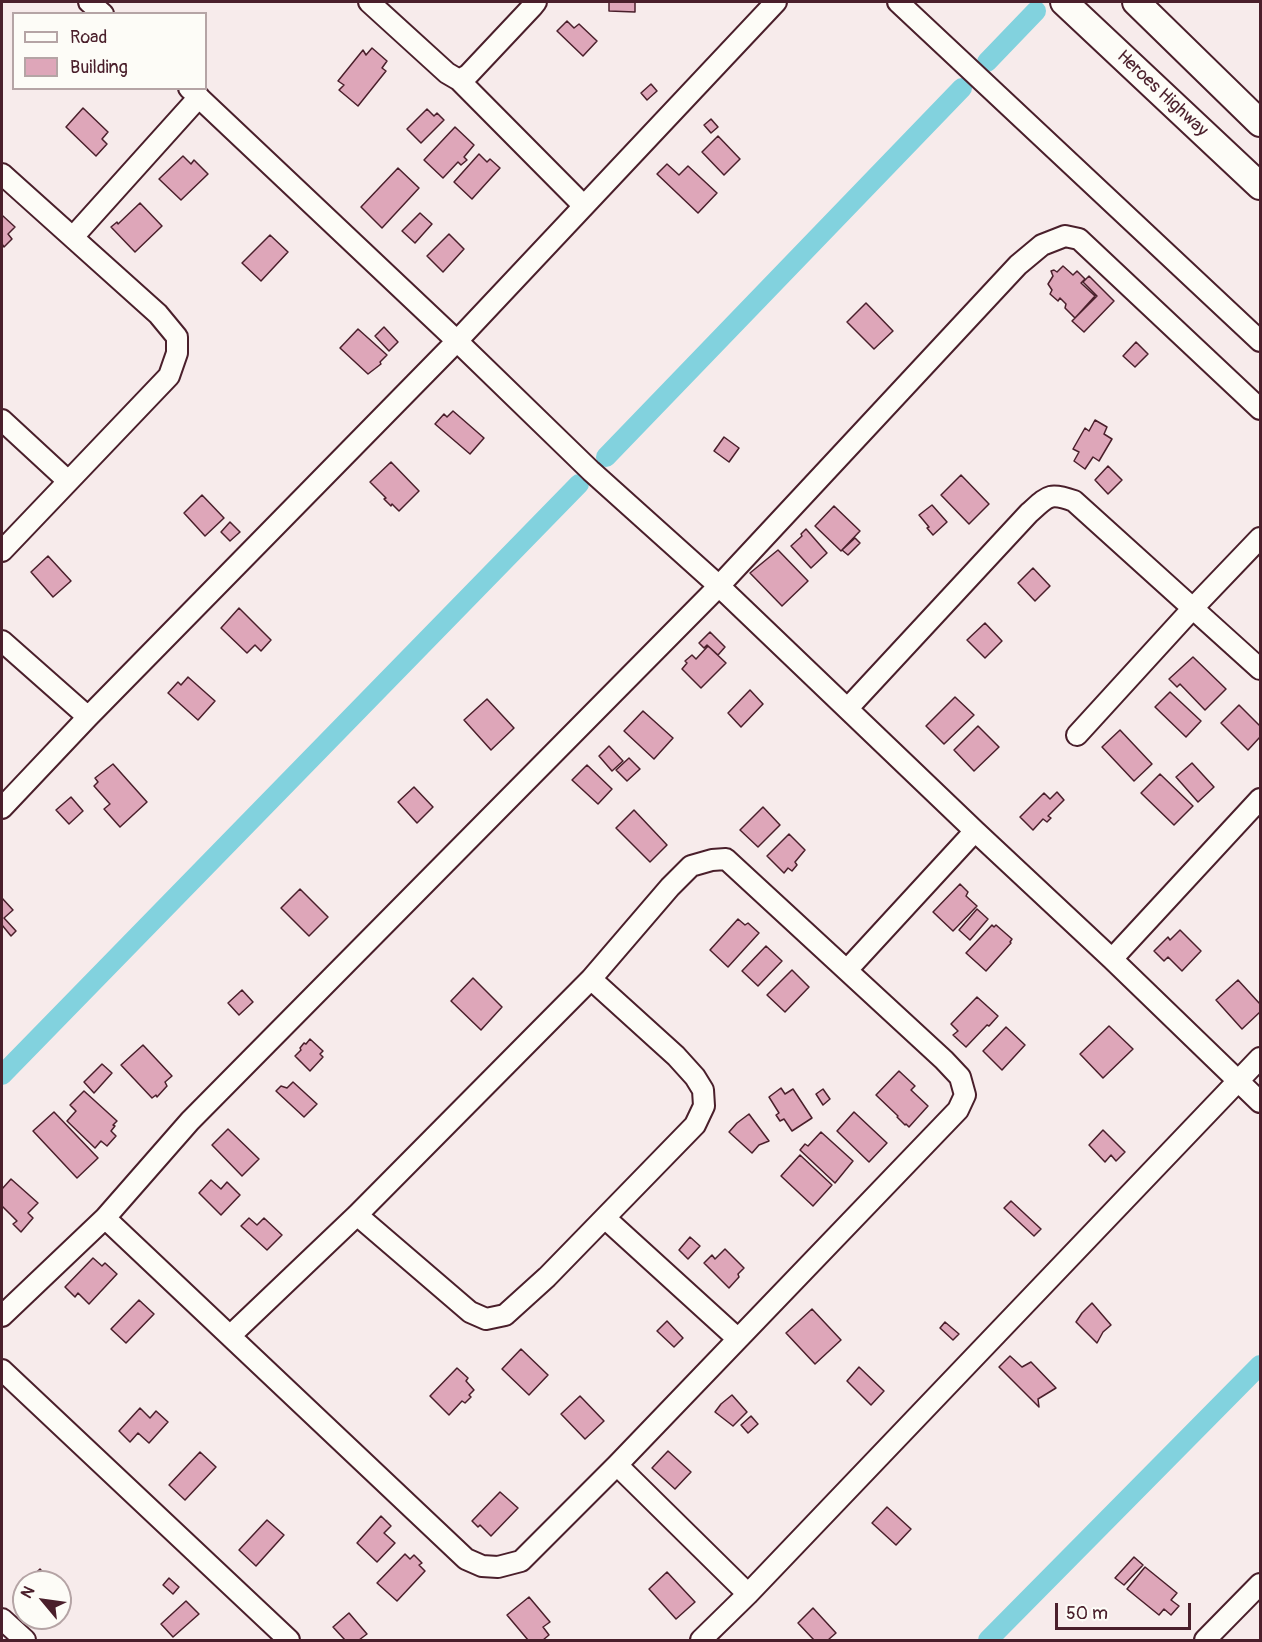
<!DOCTYPE html>
<style>
body{margin:0}
#map{position:relative;width:1262px;height:1642px;overflow:hidden;background:#f7ebeb;font-family:Pangolin,sans-serif}
canvas{display:block}
.frame{position:absolute;inset:0;border:3px solid #4a1f2b;pointer-events:none}
.legend{position:absolute;left:12px;top:12px;width:195px;height:78px;box-sizing:border-box;background:#fdfcf7;border:2px solid #b5a4a5;margin:0;padding:8px 10px;list-style:none;font-size:18px;color:#4a1f2b}
.legend li{display:flex;align-items:center;gap:12px;height:30px}
.legend b{width:30px;border:2px solid #b5a4a5}
.north{position:absolute;left:12px;top:1570px;width:60px;height:60px;box-sizing:border-box;background:#fdfcf7;border:2px solid #b5a4a5;border-radius:50%;rotate:299deg;font-size:16px;font-weight:700;line-height:24px;text-align:center;color:#4a1f2b}
.north::after{content:'';display:block;margin:auto;width:21px;height:27px;background:#4a1f2b;clip-path:polygon(50% 0,100% 100%,50% 72%,0 100%)}
.scale{position:absolute;left:1055px;top:1603px;width:136px;height:27px;box-sizing:border-box;border:3px solid #4a1f2b;border-top:0;padding-left:8px;font-size:18px;line-height:21px;white-space:nowrap;color:#4a1f2b;-webkit-text-stroke:4px #fdfcf7;paint-order:stroke}
</style>
<div id="map">
<canvas width="1262" height="1642"></canvas>
<div class="frame"></div>
<ul class="legend">
<li><b style="height:8px;background:#fdfcf7"></b>Road</li>
<li><b style="height:16px;background:#dea6b9"></b>Building</li>
</ul>
<div class="north">N</div>
<div class="scale">50 m</div>
</div>
<script>
const g = document.querySelector('canvas').getContext('2d');
g.lineJoin = 'round';
function strokePath(path, color, width, dash) {
  g.strokeStyle = color;
  g.lineWidth = width;
  g.lineCap = dash ? 'butt' : 'round';
  g.setLineDash(dash || []);
  g.stroke(path);
}
function paint(path, color) {
  g.fillStyle = color;
  g.fill(path, 'evenodd');
}
function label(font, color, halo, rows, align = 'center') {
  g.font = font + ' Pangolin,sans-serif';
  g.lineWidth = 4.5;
  g.setLineDash([]);
  g.textBaseline = 'middle';
  g.strokeStyle = halo;
  g.fillStyle = color;
  for (const [text, x, y, turn = 0] of rows) {
    g.save();
    g.translate(x, y);
    g.rotate((+turn || 0) * Math.PI / 180);
    g.textAlign = isNaN(turn) ? turn : align;
    if (halo) g.strokeText(text, 0, 0);
    g.fillText(text, 0, 0);
    g.restore();
  }
}
strokePath(new Path2D(`
 M987,62L1036,11
 M606,457L962,88
 M2,1075L579,484
 M988,1640L1260,1365`), '#82d2de', 20);
const building = new Path2D(`
 M609,2H635V12L609,11Z
 M567,21L574,28L579,24L597,41L583,56L557,31Z
 M372,48L387,61L382,68L386,71L358,106L339,90L344,85L338,81L363,50L366,55Z
 M651,84L657,91L647,100L641,93Z
 M83,108L108,132L102,139L107,144L96,156L66,127Z
 M427,109L434,116L437,113L444,120L421,143L407,129Z
 M711,119L718,127L711,133L704,125Z
 M455,127L474,145L464,157L467,160L461,165L458,162L443,178L424,160Z
 M718,136L740,159L724,175L702,152Z
 M479,154L487,162L490,159L500,168L472,199L454,182Z
 M183,156L191,164L194,160L208,174L181,200L159,179Z
 M667,164L679,175L688,166L717,193L698,213L657,174Z
 M398,168L419,188L382,228L361,207Z
 M140,203L162,226L135,252L111,227L117,222L118,224Z
 M420,213L432,224L415,243L402,231Z
 M3,216L15,227L8,234L12,239L4,247L2,244V217Z
 M449,234L464,249L443,272L427,256Z
 M270,235L288,252L261,281L242,263Z
 M1063,266L1073,275L1077,271L1085,279L1081,283L1095,296L1075,318L1065,308L1066,304L1060,298L1058,301L1050,294L1052,290L1048,284L1053,276L1051,271L1054,270L1057,272Z
 M1089,276L1114,301L1084,332L1072,321L1097,296L1083,282Z
 M866,303L893,331L874,349L847,322Z
 M384,327L398,342L389,351L375,336Z
 M358,329L387,355L380,362L381,364L368,374L340,348Z
 M1136,342L1148,354L1135,367L1123,356Z
 M453,411L484,438L470,454L435,424L444,414L447,417Z
 M1095,420L1107,427L1104,434L1112,439L1099,461L1093,457L1085,469L1074,461L1079,452L1073,449L1085,428L1089,431Z
 M724,437L739,448L729,462L714,451Z
 M391,462L419,491L399,511L392,504L391,506L384,499L386,498L370,482Z
 M1108,466L1122,480L1108,494L1095,480Z
 M961,475L989,504L969,524L941,495Z
 M202,495L224,518L205,536L184,513Z
 M932,505L947,522L933,535L927,528L929,527L919,515Z
 M834,506L860,531L841,551L815,526Z
 M230,522L240,532L230,541L221,532Z
 M806,529L827,553L811,568L791,546L802,536L801,534Z
 M855,538L860,543L848,555L842,550Z
 M778,550L808,581L782,606L750,573Z
 M48,556L71,581L53,597L31,572Z
 M1033,568L1050,586L1035,601L1018,583Z
 M239,608L271,640L261,651L255,645L247,653L221,628Z
 M985,623L1002,641L985,658L967,640Z
 M710,632L725,647L718,655L707,645L704,648L699,643Z
 M708,646L726,663L701,688L682,669L687,663L685,661L692,655L696,659Z
 M1193,657L1226,689L1205,710L1180,684L1177,687L1169,679Z
 M188,677L215,701L198,720L168,693L178,682L181,685Z
 M750,690L763,704L741,727L728,713Z
 M1170,692L1201,721L1186,737L1155,707Z
 M955,697L974,715L944,744L926,726Z
 M487,699L514,728L491,750L464,720Z
 M1239,705L1260,726V737L1248,750L1221,723Z
 M643,711L673,738L654,759L624,731Z
 M978,726L999,747L974,771L954,750Z
 M1120,730L1152,764L1134,781L1102,747Z
 M609,746L623,761L612,771L599,756Z
 M629,758L640,769L627,781L616,770Z
 M1192,763L1214,787L1198,802L1176,777Z
 M113,764L147,802L120,827L104,809L110,804L94,786L98,782L95,778Z
 M587,765L612,789L598,804L572,780Z
 M1160,774L1193,806L1174,825L1141,793Z
 M414,787L433,807L417,823L398,802Z
 M1057,792L1064,800L1048,816L1051,818L1047,822L1043,819L1033,830L1020,817L1044,793L1050,799Z
 M71,797L83,811L69,824L56,810Z
 M763,807L780,825L758,847L740,830Z
 M634,810L667,845L650,862L616,828Z
 M789,834L805,850L795,862L797,865L792,871L788,868L784,873L767,856Z
 M960,884L968,892L966,896L977,906L953,931L933,912Z
 M300,889L328,917L309,936L281,908Z
 M2,898L13,910L4,918L16,931L11,936L2,925Z
 M977,909L988,919L970,940L959,930Z
 M738,919L745,925L748,923L759,933L728,967L710,950Z
 M992,925L994,927L996,925L1012,939L1010,942L1011,943L986,971L966,953Z
 M1180,930L1201,951L1182,971L1168,957L1164,961L1154,951L1168,937L1170,940Z
 M766,946L782,961L758,986L742,971Z
 M792,970L809,987L785,1012L767,995Z
 M473,978L502,1007L481,1030L451,1001Z
 M1238,980L1260,1004V1012L1242,1029L1216,1000Z
 M242,990L253,1002L239,1015L228,1003Z
 M977,997L998,1016L989,1026L987,1025L966,1047L953,1035L958,1031L951,1024Z
 M1109,1026L1133,1049L1103,1078L1080,1054Z
 M1006,1027L1025,1045L1002,1070L983,1051Z
 M310,1039L323,1051L320,1054L323,1057L310,1071L295,1056L301,1050L300,1048L304,1043L306,1044Z
 M143,1045L172,1076L165,1082L167,1086L157,1097L156,1095L152,1098L121,1065Z
 M102,1064L112,1073L94,1093L84,1082Z
 M899,1071L915,1086L911,1090L928,1106L909,1127L906,1124L905,1125L897,1117L898,1116L876,1095Z
 M293,1082L317,1104L304,1117L276,1091L281,1086L287,1088Z
 M781,1088L785,1094L793,1089L812,1118L792,1131L784,1119L780,1121L776,1115L779,1113L769,1097Z
 M823,1089L830,1099L823,1105L816,1094Z
 M84,1091L117,1121L113,1125L115,1126L111,1131L116,1136L107,1146L101,1141L95,1148L67,1121L76,1111L70,1105Z
 M54,1112L98,1158L77,1178L33,1131Z
 M854,1112L887,1143L869,1162L837,1131Z
 M749,1114L769,1141L759,1145L752,1153L729,1132L737,1123Z
 M228,1129L259,1159L242,1176L212,1145Z
 M1103,1130L1125,1152L1116,1161L1111,1155L1105,1162L1089,1145Z
 M821,1132L853,1161L835,1183L800,1150L805,1144L808,1146Z
 M800,1155L832,1185L813,1206L781,1176Z
 M11,1179L38,1203L28,1213L33,1218L21,1232L13,1224L17,1221L2,1206V1189Z
 M211,1180L221,1189L227,1182L240,1195L221,1215L199,1193Z
 M1011,1201L1041,1229L1034,1236L1004,1208Z
 M249,1218L257,1225L264,1218L282,1235L267,1250L241,1226Z
 M690,1237L700,1246L688,1259L679,1250Z
 M725,1249L744,1268L738,1274L739,1277L729,1288L704,1263L712,1255L715,1259Z
 M93,1258L102,1266L105,1263L117,1274L89,1304L78,1293L75,1297L65,1287Z
 M139,1300L154,1314L126,1343L111,1329Z
 M1092,1303L1111,1325L1103,1332L1097,1343L1076,1322L1082,1313Z
 M812,1309L841,1340L815,1364L786,1333Z
 M667,1321L683,1338L674,1347L657,1331Z
 M945,1322L959,1334L953,1340L940,1328Z
 M521,1349L548,1375L529,1395L502,1369Z
 M1010,1356L1022,1367L1031,1362L1056,1388L1038,1399L1039,1407L999,1367Z
 M859,1367L884,1391L871,1405L847,1381Z
 M457,1368L468,1378L466,1381L474,1390L469,1395L471,1397L465,1403L462,1401L449,1415L430,1396Z
 M732,1395L747,1412L733,1426L715,1412L721,1404Z
 M580,1396L604,1421L585,1439L561,1414Z
 M140,1408L150,1418L156,1411L168,1422L149,1443L138,1433L130,1442L119,1431Z
 M751,1416L758,1424L748,1433L741,1425Z
 M668,1451L691,1472L675,1489L652,1468Z
 M200,1452L216,1467L185,1500L169,1485Z
 M500,1492L518,1508L491,1536L480,1525L478,1527L472,1521Z
 M887,1507L911,1529L896,1545L872,1523Z
 M381,1516L391,1526L384,1533L395,1543L377,1562L357,1543Z
 M267,1520L284,1535L256,1566L239,1550Z
 M405,1554L410,1559L414,1555L422,1563L419,1565L425,1571L397,1601L377,1583Z
 M1134,1557L1143,1565L1124,1585L1115,1578Z
 M1145,1567L1177,1593L1171,1600L1179,1606L1171,1615L1164,1609L1159,1615L1127,1589Z
 M40,1569L49,1579L52,1576L57,1582H26Z
 M667,1572L695,1602L676,1619L649,1589Z
 M169,1578L179,1587L173,1594L163,1585Z
 M24,1584V1604L14,1594Z
 M529,1597L550,1622L543,1627L549,1635L543,1640H528L507,1615Z
 M186,1601L199,1614L173,1637L161,1624Z
 M813,1608L836,1633L828,1640H814L798,1623Z
 M349,1613L367,1634L359,1640H345L333,1627Z`);
paint(building, '#dea6b9');
strokePath(building, '#4a1f2b', 1.5);
const minor = new Path2D(`
 M89,2L103,14
 M369,2L447,73L459,80L468,75L532,7L536,2
 M898,2L1260,341
 M459,80L584,206
 M189,88L457,341L591,471L719,586L975,831L1112,959L1260,1102
 M2,174L158,314L177,337V353L169,376L2,551
 M73,237L199,97
 M2,420L68,481
 M2,641L88,717
 M848,708L1029,513C1048,496 1049,492 1074,501L1260,669
 M1077,735L1193,608L1260,538
 M2,808L88,717L457,341L776,2
 M1112,959L1260,799
 M847,970L975,831
 M357,1215L470,1312L486,1319L505,1315L547,1277L695,1125L704,1106L703,1090L695,1077L676,1056L591,979
 M105,1218L466,1559L482,1566L498,1567L521,1561L617,1465L958,1110L965,1095L960,1077L944,1060L726,859L712,860L691,866L670,887L591,979L357,1215L231,1335
 M605,1218L738,1339
 M2,1316L105,1218L190,1121L719,586L1018,265L1042,245L1065,236L1079,239L1260,409
 M2,1370L289,1640
 M617,1465L748,1594
 M2,1619L25,1640
 M701,1640L748,1594L1260,1058
 M1205,1640L1260,1584`);
const major = new Path2D(`
 M1064,2L1260,186
 M1136,2L1260,123`);
strokePath(minor, '#4a1f2b', 24);
strokePath(major, '#4a1f2b', 30);
strokePath(minor, '#fdfcf7', 20);
strokePath(major, '#fdfcf7', 26);
label('18px', '#4a1f2b', '#fdfcf7', [
 ["Heroes Highway",1162,94,43]
]);
</script>
